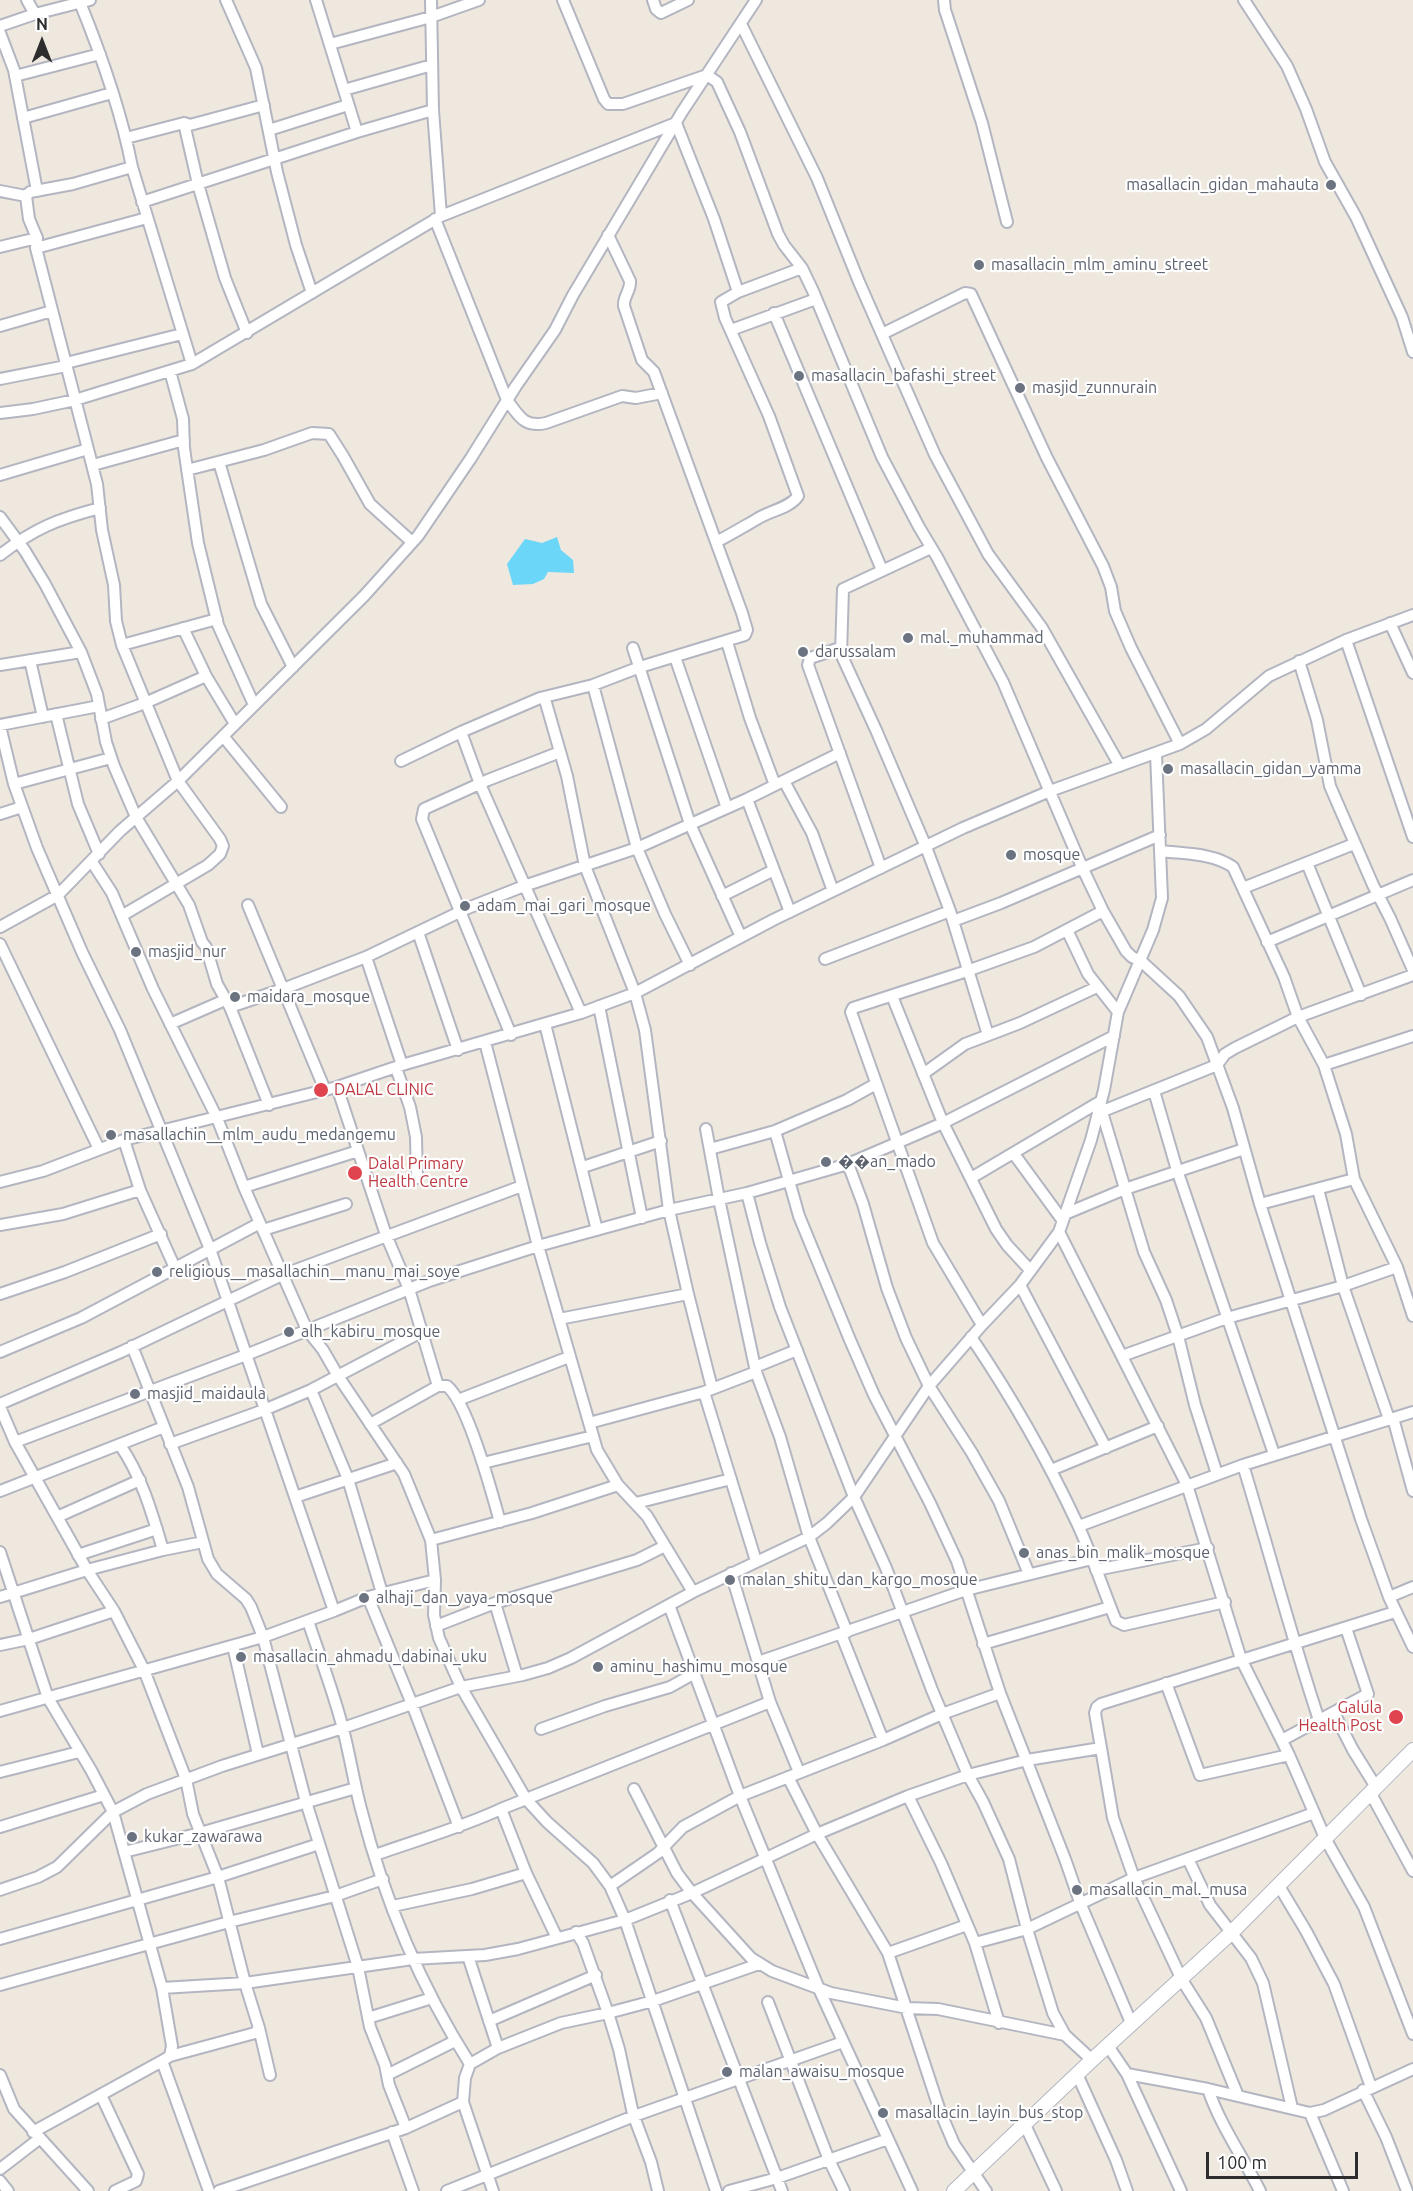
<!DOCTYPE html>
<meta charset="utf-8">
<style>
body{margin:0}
#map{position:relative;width:1413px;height:2191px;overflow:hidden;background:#efe8df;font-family:Ubuntu,sans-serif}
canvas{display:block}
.north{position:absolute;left:12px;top:12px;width:60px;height:60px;-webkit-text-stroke:4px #fff;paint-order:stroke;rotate:0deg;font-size:16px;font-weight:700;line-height:24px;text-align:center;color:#2d2d2d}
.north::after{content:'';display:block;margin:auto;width:21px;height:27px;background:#2d2d2d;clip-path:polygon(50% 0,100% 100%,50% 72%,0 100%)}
.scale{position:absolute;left:1206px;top:2152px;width:152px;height:27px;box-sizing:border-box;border:3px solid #2d2d2d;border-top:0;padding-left:8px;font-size:18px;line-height:21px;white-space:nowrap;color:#2d2d2d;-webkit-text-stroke:4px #fff;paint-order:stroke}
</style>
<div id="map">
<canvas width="1413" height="2191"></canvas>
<div class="north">N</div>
<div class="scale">100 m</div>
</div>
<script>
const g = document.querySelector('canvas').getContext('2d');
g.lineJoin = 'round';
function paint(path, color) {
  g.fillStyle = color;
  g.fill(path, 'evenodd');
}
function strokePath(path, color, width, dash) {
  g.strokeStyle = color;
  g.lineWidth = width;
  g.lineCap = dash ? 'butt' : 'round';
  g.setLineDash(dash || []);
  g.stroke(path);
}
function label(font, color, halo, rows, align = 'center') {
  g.font = font + ' Ubuntu,sans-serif';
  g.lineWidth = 4.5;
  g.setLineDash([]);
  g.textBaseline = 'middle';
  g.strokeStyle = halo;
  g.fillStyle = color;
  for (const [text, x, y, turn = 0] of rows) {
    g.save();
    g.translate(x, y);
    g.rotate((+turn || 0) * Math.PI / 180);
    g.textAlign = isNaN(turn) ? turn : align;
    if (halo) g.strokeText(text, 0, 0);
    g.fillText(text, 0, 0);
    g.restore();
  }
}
paint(new Path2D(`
 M557,537L561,550L573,560L574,573L548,572L544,579L533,584L513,585L507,564L525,539L542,543Z`), '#6bd6f8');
const minor = new Path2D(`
 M27,0L35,14
 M79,0C101,54 121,110 132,167L192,364
 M226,0L256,68L277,172L296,245L312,293
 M316,0L357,132
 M431,0L433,110L441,216
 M563,0L604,99L608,104H623L707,75L717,82L740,132L778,234L784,245L802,268L813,291L882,457L919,527L937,557L1003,682L1082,867L1103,911L1126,951L1132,957L1141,961L1179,996L1207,1037L1233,1108L1260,1204L1361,1519L1389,1597L1413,1647
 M653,0L656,9L661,13L688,0
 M944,0L945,10L982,123L1007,222
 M1244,0L1287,66L1306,109L1325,162L1356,217L1402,317L1413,352
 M741,24L817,178L859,282L935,455L988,554L1042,628L1120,766
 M0,26L35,14L90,0
 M0,33L14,70L37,191
 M330,44L431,17L479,0
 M15,76L100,54
 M344,90L432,65
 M23,118L112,93
 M184,123L198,184L225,278L247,333
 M269,130L348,105
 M126,138L184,123L190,125L264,105
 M0,191L26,196L30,192L73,184L132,167
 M26,196L29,219L37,238L36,248L97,484L102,530L114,585L116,621L122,645L178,781L220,839L223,846L220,854L208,865L123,915
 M142,202L357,132L433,110
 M435,219L507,400C519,416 524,428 546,423L622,396L636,398L662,393
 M0,247L37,238
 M36,248L147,218
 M774,313L882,570
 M0,326L52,311
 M731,330L816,299
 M882,334L965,293L971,294L1047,458L1103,566L1111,587L1115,611L1131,648L1180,744
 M66,363L182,334
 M170,371L183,419L184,448L198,543L218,625L254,705
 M0,379L66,366
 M0,413L33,409L75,400L192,364L441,216L676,123L714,219L738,292
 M219,462L261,604L293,667
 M93,465L184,440
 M187,470L264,450L312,433L329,434L343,456L370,504L412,542
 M0,475L88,449
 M0,517L25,551L45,584L81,652L97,694L106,742L114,766L136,817L189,905L202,942L206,947L217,984L230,1007L269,1105
 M716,542C730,535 743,527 757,519C769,511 790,508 798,496L769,416L725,318L721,302L738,292L802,268
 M931,548L843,589L841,654L876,730L926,847L950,911L988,1035
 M0,555C35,528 58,519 100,508
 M1390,623L1413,673
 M183,628L206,676L235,724
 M1346,640L1413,837
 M727,642L750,718L775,785
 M122,645L217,619
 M633,648L690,824L741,937
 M840,648L810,658L808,665L881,868
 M675,657L727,808
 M30,660L43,717
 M1299,661L1317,720L1330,786L1373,885L1390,918L1413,970
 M0,665L81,652
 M593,685L637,848L665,914L690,965
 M543,698L546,703L567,776L585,866L635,993L645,1030L669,1210L688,1294L712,1388
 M56,714L78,804L99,854
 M101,719L145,703L206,676
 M0,725L99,706
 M0,726L14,784L37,848L82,952L120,1030L210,1249L334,1611L368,1597L435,1580L434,1615L439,1638L461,1687L526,1799L547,1822L593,1863L610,1886L625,1920L716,2191
 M461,732L480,784L581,1013
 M223,736L281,807
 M401,761L461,732L540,698L593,685L640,667L745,635L747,630L742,613L654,372L642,360L624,306C623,296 631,291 630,281L608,235
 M784,781L812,833L833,891
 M14,784L111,758
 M747,799L790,912
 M0,814L22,807
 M1161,851C1185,854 1213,853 1233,867L1284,977L1298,1017L1324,1065L1346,1134L1354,1179L1397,1267L1413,1316
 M92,862L112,893L153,989L217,1118L244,1187L307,1330L323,1350L338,1376L404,1474L431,1540L435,1580
 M1307,863L1361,995
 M1243,888L1354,844
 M722,896L774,870
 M248,905L325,1090
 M953,921L1001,903L1160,835
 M0,927L58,895L120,831L178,781L364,596L418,536L471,458L516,386L555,330L573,295L682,112L756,0
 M1067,930L1088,974L1118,1012
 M418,932L458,1050
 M1267,942L1413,880
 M0,944L99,1149
 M366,957L402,1065
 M825,959L950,911
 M892,996L943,1123L996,1229L1007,1245L1030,1270
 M599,1006L642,1218
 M230,1007L283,989L366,957L468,908L524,886L637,848L747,799L840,753
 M170,1024L225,1000
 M545,1024L597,1230
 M511,1035L422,819L424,809L488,780L560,752
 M485,1042L538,1246L597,1450L618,1485L647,1516L693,1592
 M1324,1065L1413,1036
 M396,1068L410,1107L416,1137L417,1178
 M923,1074L965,1044L1020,1023L1097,987
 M337,1087L386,1235L409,1289L438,1386
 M1154,1091L1177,1170L1274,1454
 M1102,1112L1144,1252L1166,1300L1178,1336L1195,1405L1217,1474
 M1098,1113L1217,1065L1225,1054L1235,1048L1298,1017L1413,975
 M706,1129L719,1199L756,1372L780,1437L809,1537L847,1632
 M775,1131L799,1216L850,1340L874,1395L930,1503L957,1561L1000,1693L1065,1859L1081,1905L1132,2025
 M124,1140L140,1190L175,1268
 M710,1149L775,1131L847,1100L876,1084
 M1014,1154L1063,1221
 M848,1164L863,1204L887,1288L906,1338L929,1386L972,1453L999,1501L1029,1574
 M583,1167L661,1141
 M971,1178L1101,1101
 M0,1182L43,1171L124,1140L337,1087L402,1065L581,1013L635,993L773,920L963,828L1050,791L1180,744L1206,729L1269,676L1346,640L1413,615
 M244,1187L358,1151
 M1318,1189L1343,1286L1389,1419
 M747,1193L760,1243L780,1307L854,1497L886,1568L932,1690L968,1775L983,1802L1009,1859L1027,1929L1053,2013L1065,2035L1092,2060
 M1260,1204L1354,1179
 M1065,1214L1125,1189L1244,1149
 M0,1225L63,1214L140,1190
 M263,1230L346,1204
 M1059,1232L1187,1485L1241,1659L1289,1755L1326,1840L1364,1907L1413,2034
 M1020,1285L1106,1448
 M0,1294L65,1272L161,1234
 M559,1319L688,1294
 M982,1325L933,1243L851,1012L853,1008L967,971L1034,947L1103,911
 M971,1337C1011,1396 1047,1459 1077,1523C1092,1555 1103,1589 1116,1621L1124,1625L1225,1602
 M132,1346L188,1487L208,1559L217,1574L246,1599L251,1607L263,1637L306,1802L358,1967L370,2027L385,2065L389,2085L406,2128
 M0,1352L81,1318L260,1223
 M1122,1356L1227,1318L1343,1286L1397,1267
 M755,1367L797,1350
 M704,1392L756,1561
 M458,1400L569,1357
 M0,1404L121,1352L282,1275L522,1186
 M0,1407L15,1442L87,1570L114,1611L144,1670L186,1779L193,1814L218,1877L245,1983L259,2028L255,2033L170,2056
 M1393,1418L1413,1491
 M589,1423L704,1392L756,1372
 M370,1424L438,1386H447C468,1403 492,1493 500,1522
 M15,1442L246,1355L429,1281L538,1246L669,1210L747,1193L848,1164L943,1123L1114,1036
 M170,1444L264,1410L311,1390
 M120,1445C142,1477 152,1513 163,1550
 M483,1463L593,1436
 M1243,1465C1269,1550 1291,1636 1319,1720
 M1051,1470L1158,1426
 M0,1491L164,1427
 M295,1497L397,1463
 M636,1503L731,1479
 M57,1517L140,1480
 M1079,1526L1243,1465L1413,1412
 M431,1540L532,1513L618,1485
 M0,1552L48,1698L91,1770L113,1812L162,1988L172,2046L170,2056L162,2061L33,2132
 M78,1555L157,1529
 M1096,1570L1208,1548
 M731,1573L770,1702L799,1772
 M382,1593L348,1479L311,1390L421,1332
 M0,1597L87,1570L163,1550L203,1542
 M368,1597L412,1704L459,1827
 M1389,1597L1413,1587
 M495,1603L517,1676
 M669,1605L740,1796L819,1989L912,2191
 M308,1621C320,1657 334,1693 343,1729C350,1756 354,1783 361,1809C384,1899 421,1987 470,2064L465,2078L463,2102L493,2191
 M436,1626L495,1603L637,1560L665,1546
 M841,1634L883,1740
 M983,1644L1110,1607
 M0,1645L29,1639L114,1611
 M233,1646L258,1754
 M758,1662L966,1590L1092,1559
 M1166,1683L1200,1775L1289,1755
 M0,1711L263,1637L334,1611
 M1334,1713L1353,1750L1376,1787
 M541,1729L605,1706L670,1687L695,1673
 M1282,1740L1368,1694L1346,1628
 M0,1772L79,1752
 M788,1777L817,1834L888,1953L940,2111L954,2144L986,2191
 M634,1789L677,1873L692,1893L751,1958L772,1971L831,1993L907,2008L938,2009L1065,2035
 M1370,1792L1413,1871
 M908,1796L941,1863L975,1943L999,2023
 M501,1809L526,1873L557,1938
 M0,1827L104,1795
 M124,1852L200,1833L356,1788
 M375,1855C417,1840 460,1828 501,1809L770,1702
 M1188,1859L1210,1905L1251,1958L1263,1983L1292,2108
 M610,1886L658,1853L683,1827L740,1796L883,1740L942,1714L1000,1693
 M1279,1886L1306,1931L1334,1984L1371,2087
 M0,1890L38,1877L57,1867L113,1812L147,1794L222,1766L343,1728L461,1687L523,1675L548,1668L571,1658L693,1592L809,1537L827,1523L854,1497L929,1386L982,1325L1020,1285L1059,1232L1091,1140L1104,1090L1118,1012L1153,930L1162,898L1156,754
 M670,1900L782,2191
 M393,1906L472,1889L526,1873
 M576,1932L583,1943L608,2013L619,2049L633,2114L651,2162L658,2191
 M0,1939L218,1877L319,1844
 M975,1943L1027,1929L1134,1878L1314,1813
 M888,1953L967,1925
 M468,1956L498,2048
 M0,1985L229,1922L335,1896L383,1879
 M162,1988L245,1983L413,1959L485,1955L518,1949L625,1920L692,1893L817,1834L908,1796L968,1775L1027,1760L1101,1748
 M768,2002L829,2160L844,2191
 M368,2018L432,1998
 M489,2021L596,1975
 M259,2028L270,2075
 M1108,2046L1127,2074L1181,2191
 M162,2061L209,2191
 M470,2064L498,2048L561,2023L608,2013L653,2001L759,1964
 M1077,2074L1116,2160L1127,2191
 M1127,2074L1208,2089L1310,2113L1324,2110L1413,2069
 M0,2075L14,2109L88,2191
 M387,2075L455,2041
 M1208,2089C1220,2125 1243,2157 1260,2191
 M1363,2090L1386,2137L1407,2191
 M101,2095L138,2174L136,2181L115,2191
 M1238,2096L1206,2018L1182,1980L1134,1878L1113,1818L1095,1713L1097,1707L1101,1704L1395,1612
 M1310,2113L1343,2191
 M1025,2125L1056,2191
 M392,2132L413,2191
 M0,2169L39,2139
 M0,2181L8,2191
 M219,2191L406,2128L463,2102
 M447,2191L634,2116L843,2042
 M729,2191L777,2178L888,2139`);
const tertiary = new Path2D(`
 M954,2191L1092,2060L1232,1932L1413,1750`);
strokePath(minor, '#b3b6c1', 14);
strokePath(tertiary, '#b3b6c1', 16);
strokePath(minor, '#fff', 10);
strokePath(tertiary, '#fff', 14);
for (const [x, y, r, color] of [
 [1331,185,6,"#6b7280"],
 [979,265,6,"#6b7280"],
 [799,376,6,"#6b7280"],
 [1020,388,6,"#6b7280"],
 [908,638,6,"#6b7280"],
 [803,652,6,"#6b7280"],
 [1168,769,6,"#6b7280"],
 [1011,855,6,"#6b7280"],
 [465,906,6,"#6b7280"],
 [136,952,6,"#6b7280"],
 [235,997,6,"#6b7280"],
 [321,1090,8,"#e0444e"],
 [111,1135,6,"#6b7280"],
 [826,1162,6,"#6b7280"],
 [355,1173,8,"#e0444e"],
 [157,1272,6,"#6b7280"],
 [289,1332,6,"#6b7280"],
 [135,1394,6,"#6b7280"],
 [1024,1553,6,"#6b7280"],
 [730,1580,6,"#6b7280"],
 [364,1598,6,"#6b7280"],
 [241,1657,6,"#6b7280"],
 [598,1667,6,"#6b7280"],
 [1396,1717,8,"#e0444e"],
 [132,1837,6,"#6b7280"],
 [1077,1890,6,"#6b7280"],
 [727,2072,6,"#6b7280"],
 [883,2113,6,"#6b7280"]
]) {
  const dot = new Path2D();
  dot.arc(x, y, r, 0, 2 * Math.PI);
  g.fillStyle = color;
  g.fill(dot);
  strokePath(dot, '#fff', 2);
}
label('16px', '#5b616d', '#fff', [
 ["masallacin_gidan_mahauta",1319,185,"right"],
 ["masallacin_mlm_aminu_street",991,265],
 ["masallacin_bafashi_street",811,376],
 ["masjid_zunnurain",1032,388],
 ["mal._muhammad",920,638],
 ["darussalam",815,652],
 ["masallacin_gidan_yamma",1180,769],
 ["mosque",1023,855],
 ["adam_mai_gari_mosque",477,906],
 ["masjid_nur",148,952],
 ["maidara_mosque",247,997],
 ["masallachin__mlm_audu_medangemu",123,1135],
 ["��an_mado",838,1162],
 ["religious__masallachin__manu_mai_soye",169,1272],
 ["alh_kabiru_mosque",301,1332],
 ["masjid_maidaula",147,1394],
 ["anas_bin_malik_mosque",1036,1553],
 ["malan_shitu_dan_kargo_mosque",742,1580],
 ["alhaji_dan_yaya_mosque",376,1598],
 ["masallacin_ahmadu_dabinai_uku",253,1657],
 ["aminu_hashimu_mosque",610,1667],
 ["kukar_zawarawa",144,1837],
 ["masallacin_mal._musa",1089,1890],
 ["malan_awaisu_mosque",739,2072],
 ["masallacin_layin_bus_stop",895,2113]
], 'left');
label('16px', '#be3a42', '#fff', [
 ["DALAL CLINIC",334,1090],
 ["Dalal Primary",368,1164],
 ["Health Centre",368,1182],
 ["Galula",1382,1708,"right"],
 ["Health Post",1382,1726,"right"]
], 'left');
</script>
